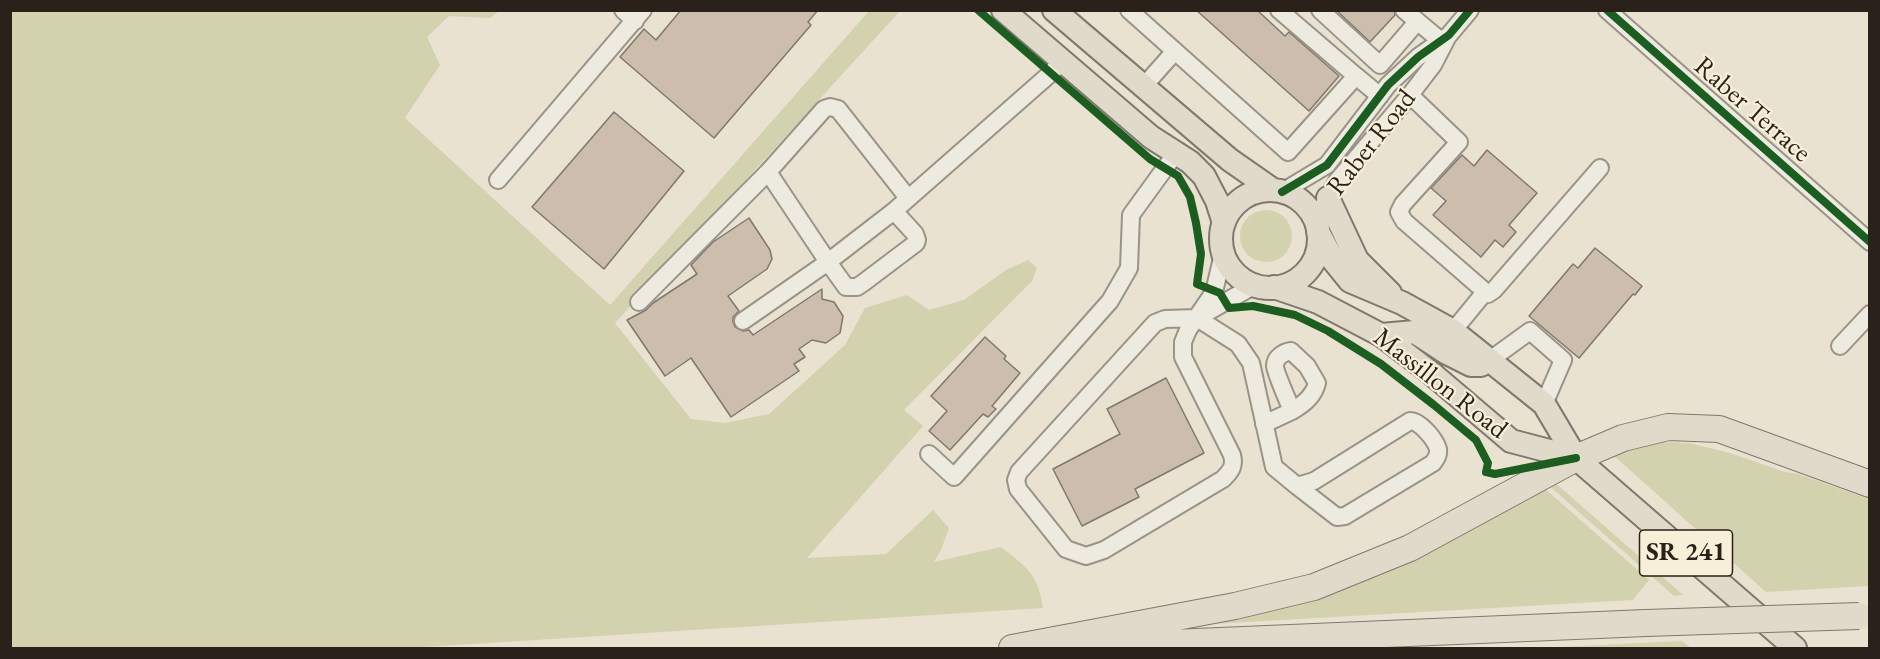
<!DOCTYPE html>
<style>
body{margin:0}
#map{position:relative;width:1880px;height:659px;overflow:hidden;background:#eae2d0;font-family:"EB Garamond",serif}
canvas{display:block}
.frame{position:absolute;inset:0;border:12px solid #2b211b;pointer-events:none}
</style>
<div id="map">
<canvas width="1880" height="659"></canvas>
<div class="frame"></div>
</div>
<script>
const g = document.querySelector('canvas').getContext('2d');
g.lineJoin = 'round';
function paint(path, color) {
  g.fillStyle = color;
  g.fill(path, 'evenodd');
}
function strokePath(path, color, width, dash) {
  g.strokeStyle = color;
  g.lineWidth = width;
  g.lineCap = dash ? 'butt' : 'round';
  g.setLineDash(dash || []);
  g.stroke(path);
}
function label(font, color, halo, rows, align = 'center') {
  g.font = font + ' "EB Garamond",serif';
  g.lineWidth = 4.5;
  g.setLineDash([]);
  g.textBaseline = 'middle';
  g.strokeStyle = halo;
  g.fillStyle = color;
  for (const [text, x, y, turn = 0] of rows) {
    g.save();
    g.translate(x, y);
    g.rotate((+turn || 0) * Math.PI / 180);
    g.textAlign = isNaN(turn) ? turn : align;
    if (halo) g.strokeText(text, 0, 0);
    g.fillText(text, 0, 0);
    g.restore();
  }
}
paint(new Path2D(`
 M10,11H499L490,18L449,16L427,37L440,65L405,118L610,305L869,11H900L615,323L691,419L725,423L769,414L845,345L865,308L907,295L929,310L964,300L1006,270L1028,260L1037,268L1032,281L904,410L923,426L807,558L886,554L933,510L949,528L941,550L934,562L1001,547C1027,567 1038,574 1043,608L409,648H11Z
 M1240 236a26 26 0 1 1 52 0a26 26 0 1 1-52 0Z
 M1664,442L1689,443L1730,453L1785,472L1798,474L1869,499V586L1766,592L1612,454L1639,445Z
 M1546,483H1555L1560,487L1683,595L1674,596Z
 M1544,488L1649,580L1633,600L1212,624V621Z
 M1682,641L1691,648H1539Z`), '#d2d2ae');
const building = new Path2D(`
 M681,10H818L808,22L811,25L714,138L620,57L644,29L656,40Z
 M1196,10H1257L1285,36L1289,32L1339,76L1309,111Z
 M1336,10H1394L1395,15L1370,42Z
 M614,112L684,171L604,269L532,207Z
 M1487,150L1537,193L1509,225L1516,232L1503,247L1495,240L1481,257L1433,215L1446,201L1431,188L1462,155L1474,166Z
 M749,218L770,250L772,259L767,269L728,296L739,311L733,317V322L735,327L743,331L749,330L753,335L822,289V299L834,302L843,316L840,333L826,343L812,340L799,349L805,357L794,364L799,371L731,417L691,358L665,376L627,320L646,310L653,303L697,274L691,265L713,242Z
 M1595,248L1642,286L1635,295L1633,294L1579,358L1529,316L1573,264L1578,268Z
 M985,337L1006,356L1004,359L1020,373L992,406L996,409L988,417L983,414L950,450L929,431L947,411L931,396Z
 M1166,378L1204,453L1135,489L1139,497L1082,526L1053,469L1120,434L1107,409Z`);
paint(building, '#cdbdac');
strokePath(building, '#7e786f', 1.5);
const minor = new Path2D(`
 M623,10L635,21
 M1129,10L1288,152L1356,76L1279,10
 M1320,10L1380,65L1417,22
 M1404,10L1441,41
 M1607,10L1870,242
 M1356,76L1380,96
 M1143,87L1175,51
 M1410,95L1459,142L1403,204L1399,212L1404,221L1488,294L1494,290L1600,168
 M498,180L643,10
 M1282,192L1327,165L1388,85L1418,57L1449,35L1470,10
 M908,198L838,109L830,107L824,109L768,172L828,262L894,211L1051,73L1062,61
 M1315,221L1338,180L1410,95L1433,65L1447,38
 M1223,254L1214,292L1188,330L1183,342V357L1232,455C1235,466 1231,471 1223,479L1104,550L1086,556L1066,549L1018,489L1016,480L1019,472L1155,323L1165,319L1197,318L1255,285
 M639,302L768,172
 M1197,318L1238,344L1251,363L1274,467L1297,486L1314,481L1410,421C1420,421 1435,439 1438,449C1439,455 1436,459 1433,463L1345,516L1337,517L1297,486
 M743,321L828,262L846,287H857L863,283L916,243L917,240L915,234L894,211
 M1453,331L1485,292
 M1840,346L1870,314
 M1490,360L1530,331L1563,360L1544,404
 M1264,424L1292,411C1289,403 1275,372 1275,366C1275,357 1284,352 1291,351L1307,366L1317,383C1314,396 1304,404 1292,411
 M929,454L954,477L1110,301L1129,268L1131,215L1176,153`);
const major = new Path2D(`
 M1003,10L1151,137L1190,162L1204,176L1217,201L1224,223
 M1054,10L1230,160L1273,190
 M1221 239a49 49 0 1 1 98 0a49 49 0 1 1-98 0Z
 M1328,198L1357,260L1390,293
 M1318,232L1333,260L1350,281L1402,303L1453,331L1544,404L1576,458L1795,648
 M1274,287L1318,302L1381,335L1431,373L1511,441L1576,458
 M1381,335L1415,332L1447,353L1471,365H1481L1490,360`);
const highway = new Path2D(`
 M1101,646L1646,623
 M1012,648L1235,606L1314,587L1410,548L1576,458L1623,438L1668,427L1719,429L1870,484`);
strokePath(minor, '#999388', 20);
strokePath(major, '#7e786f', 26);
strokePath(highway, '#7e786f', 28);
strokePath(minor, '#edeae0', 16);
strokePath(major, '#e0daca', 22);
strokePath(highway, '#e0daca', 26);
const highwayBridge = new Path2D(`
 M1646,623L1859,616`);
strokePath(highwayBridge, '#7e786f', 28, []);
strokePath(highwayBridge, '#e0daca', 26);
strokePath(new Path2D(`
 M978,10L1150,159L1178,176L1190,197L1196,223L1201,254L1197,284L1220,293L1229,308L1253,306L1295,315L1328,331L1381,364L1434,405L1476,440L1488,463L1486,472L1495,474L1576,458
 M1607,10L1870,242
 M1282,192L1327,165L1388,85L1418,57L1449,35L1470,10`), '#1b5e20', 8);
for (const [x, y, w] of [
 [1686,553,93]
]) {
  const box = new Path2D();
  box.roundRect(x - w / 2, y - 23, w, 46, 4.5);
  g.fillStyle = '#f8efd9';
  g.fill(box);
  strokePath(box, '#2b211b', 1.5);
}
label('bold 26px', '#2b211b', null, [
 ["SR 241",1686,553]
]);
label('27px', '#2b211b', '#f8efd9', [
 ["Raber Terrace",1752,110,41],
 ["Raber Road",1372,143,-52],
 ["Massillon Road",1440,384,38]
]);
</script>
